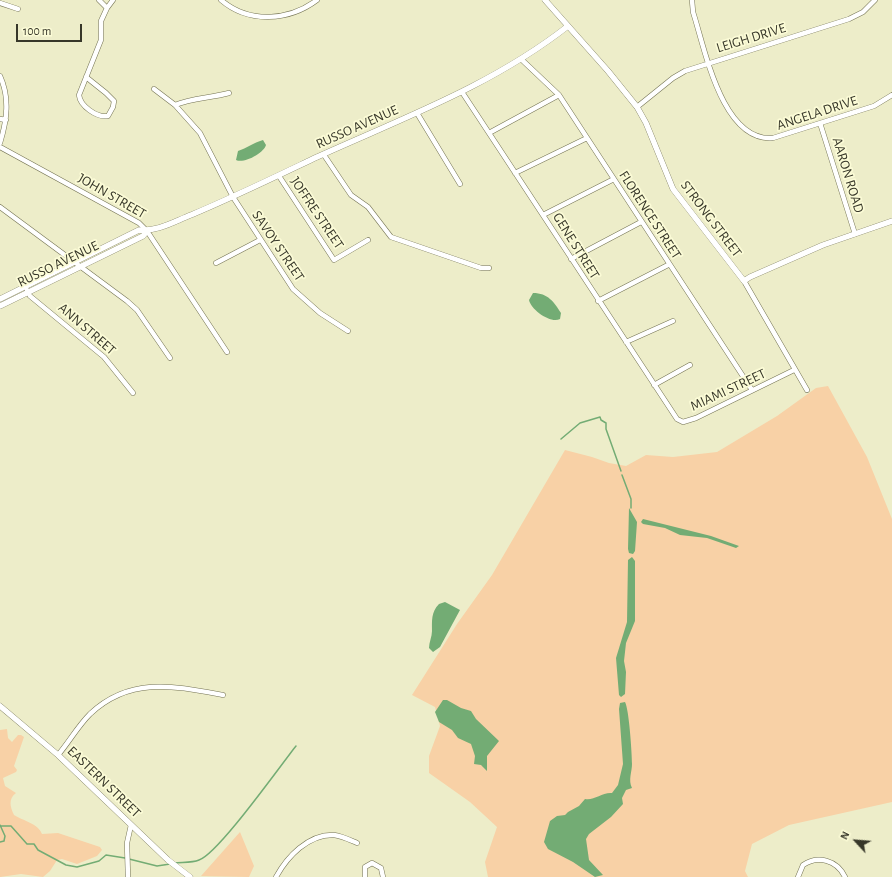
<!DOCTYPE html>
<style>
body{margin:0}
#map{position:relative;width:892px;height:877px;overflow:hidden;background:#ededc9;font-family:"Alegreya Sans",sans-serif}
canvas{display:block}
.north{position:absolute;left:836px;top:821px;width:40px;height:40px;-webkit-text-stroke:3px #fbfbd6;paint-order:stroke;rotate:296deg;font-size:11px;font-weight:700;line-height:16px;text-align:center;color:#373729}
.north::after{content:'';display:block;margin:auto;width:14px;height:18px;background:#373729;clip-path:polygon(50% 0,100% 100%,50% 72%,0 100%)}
.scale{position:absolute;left:16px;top:24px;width:66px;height:18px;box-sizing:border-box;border:2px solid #373729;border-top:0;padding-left:5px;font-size:12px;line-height:14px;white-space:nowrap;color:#373729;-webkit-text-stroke:3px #fbfbd6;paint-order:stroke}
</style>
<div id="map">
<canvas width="892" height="877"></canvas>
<div class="north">N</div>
<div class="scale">100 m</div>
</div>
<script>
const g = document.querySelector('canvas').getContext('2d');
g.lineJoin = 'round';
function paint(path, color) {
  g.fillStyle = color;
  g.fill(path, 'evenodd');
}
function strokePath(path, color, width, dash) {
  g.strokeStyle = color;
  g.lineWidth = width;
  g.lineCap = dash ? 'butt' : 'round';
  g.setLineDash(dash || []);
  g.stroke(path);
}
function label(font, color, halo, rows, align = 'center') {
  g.font = font + ' "Alegreya Sans",sans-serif';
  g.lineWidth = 3.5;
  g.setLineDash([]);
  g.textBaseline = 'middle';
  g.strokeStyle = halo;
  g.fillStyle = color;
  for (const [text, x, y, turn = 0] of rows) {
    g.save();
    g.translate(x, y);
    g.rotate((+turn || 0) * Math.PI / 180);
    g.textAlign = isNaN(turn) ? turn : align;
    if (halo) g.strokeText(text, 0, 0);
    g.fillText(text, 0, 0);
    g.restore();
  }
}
paint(new Path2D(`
 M828,386L867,457L892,519V802L789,825L752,844L745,871L748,877H488L485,862L497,827L470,802L429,773V756L440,726L435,707L412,695L457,624L492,575L565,450L592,457L609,463L626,466L646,455L673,457L717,452L777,416L816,388Z
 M7,729L8,738L12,742L18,735H21L24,737L14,766L17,770L16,772L3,778L5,786L16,793C8,799 10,807 14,815C23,821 38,823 42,834L58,833L100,847L102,850L97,856L77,864L62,859L57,860L50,871L43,877L21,874L0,877V730Z
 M240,832L254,866L249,877L201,876Z`), '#f8d1a6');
paint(new Path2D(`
 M263,140L266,145C264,153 244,164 236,160L238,151C247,148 253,143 263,140Z
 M533,293C548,293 554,302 561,313L560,319C551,324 531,310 529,300Z
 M629,508L637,522L635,551L633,554L629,553L628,549Z
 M643,519L711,536L739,546L736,548L707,538L680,535L665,528L643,524L641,522Z
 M632,557L635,561V621L626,643L624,661L626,672L625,694L621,697L619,695L616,658L627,622L628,560Z
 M445,602L460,610L440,647L433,652L429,648C429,642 432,637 432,631C432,621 431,612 439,604Z
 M443,700H447L461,708L471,711L476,719L499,741L487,756V771L481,765L474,764L475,756L471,744L458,738L452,730L439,722L435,712Z
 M625,702C629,709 632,753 632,764C632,772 628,780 632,788L626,790L622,798L623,804L611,817L589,834L586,839L589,860L603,875L595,877L573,862L548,849L544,842L550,821L557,816L565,815L568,812L579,806L585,799C594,801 602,792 612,793L618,785L623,764L619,709L620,703Z`), '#73ac74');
strokePath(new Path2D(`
 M561,439L580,423L600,417L601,420L606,423V429L621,471
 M622,475L631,499V508
 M0,825L5,836L4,841L0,842
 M1,826H11L27,844H34L38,850L66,865L77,867L99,861L106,855L125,858
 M129,859L157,866L170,864
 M174,863C182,862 192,863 199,860C218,854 280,766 296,746`), '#73ac74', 1.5);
const minor = new Path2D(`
 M99,0L107,8
 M221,0C249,24 289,21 317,0
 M692,0L693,12C705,49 722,142 773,138L874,106L892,95
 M0,3L18,9
 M521,59L559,95L752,390
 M0,76C10,98 7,120 0,143
 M86,77L106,93L114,101L113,107L108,116C97,118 80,106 79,95L101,40V21L107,8L113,0
 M154,89L175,105L200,133L233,197L293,289L320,313L348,331
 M462,92L677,419L683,422L696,418L794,370
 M175,105C191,98 211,98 229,93
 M637,107L673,78L685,71L849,19L863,12L875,0
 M417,113L460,184
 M0,119L6,120
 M820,123L855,234
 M489,133L559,95
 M0,147L139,223L147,231L227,352
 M324,155L351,195L368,207L391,237L481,268H489
 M515,173L587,138
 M279,176L334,260L368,240
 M0,207L127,301L137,310L170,358
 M543,215L614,179
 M571,259L641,222
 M216,263L260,240
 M744,281L807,390
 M27,290L30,296L104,357L133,393
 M598,301L668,265
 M626,342L673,321
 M654,385L690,365
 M58,755C69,742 78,726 90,714C130,676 175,686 223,695
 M128,877L127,843L131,825
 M276,877C287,857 308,834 334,835C342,836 350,840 357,843
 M365,877V867L372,863L381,868L383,877
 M798,877L803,865C818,855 837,860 845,877`);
const tertiary = new Path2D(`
 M545,0L608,71L637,107L646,123L673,189L744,281L750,277L823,245L892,221
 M0,299L139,230C157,232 175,221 191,215C234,197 275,177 317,157C403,118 493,85 568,26
 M0,306L143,236L147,231
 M0,706L58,755L168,860L190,877`);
strokePath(minor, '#747353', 5.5);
strokePath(tertiary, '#747353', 6);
strokePath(minor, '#fff', 4.5);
strokePath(tertiary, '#fff', 5.5);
label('14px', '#373729', '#fbfbd6', [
 ["LEIGH DRIVE",751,38,-17],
 ["ANGELA DRIVE",817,113,-18],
 ["RUSSO AVENUE",357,127,-24],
 ["AARON ROAD",848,175,73],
 ["JOHN STREET",112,196,30],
 ["JOFFRE STREET",317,213,56],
 ["FLORENCE STREET",650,215,57],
 ["STRONG STREET",711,219,53],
 ["SAVOY STREET",278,246,56],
 ["GENE STREET",576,246,58],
 ["RUSSO AVENUE",58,264,-26],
 ["ANN STREET",87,329,41],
 ["MIAMI STREET",728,390,-25],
 ["EASTERN STREET",104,782,44]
]);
</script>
